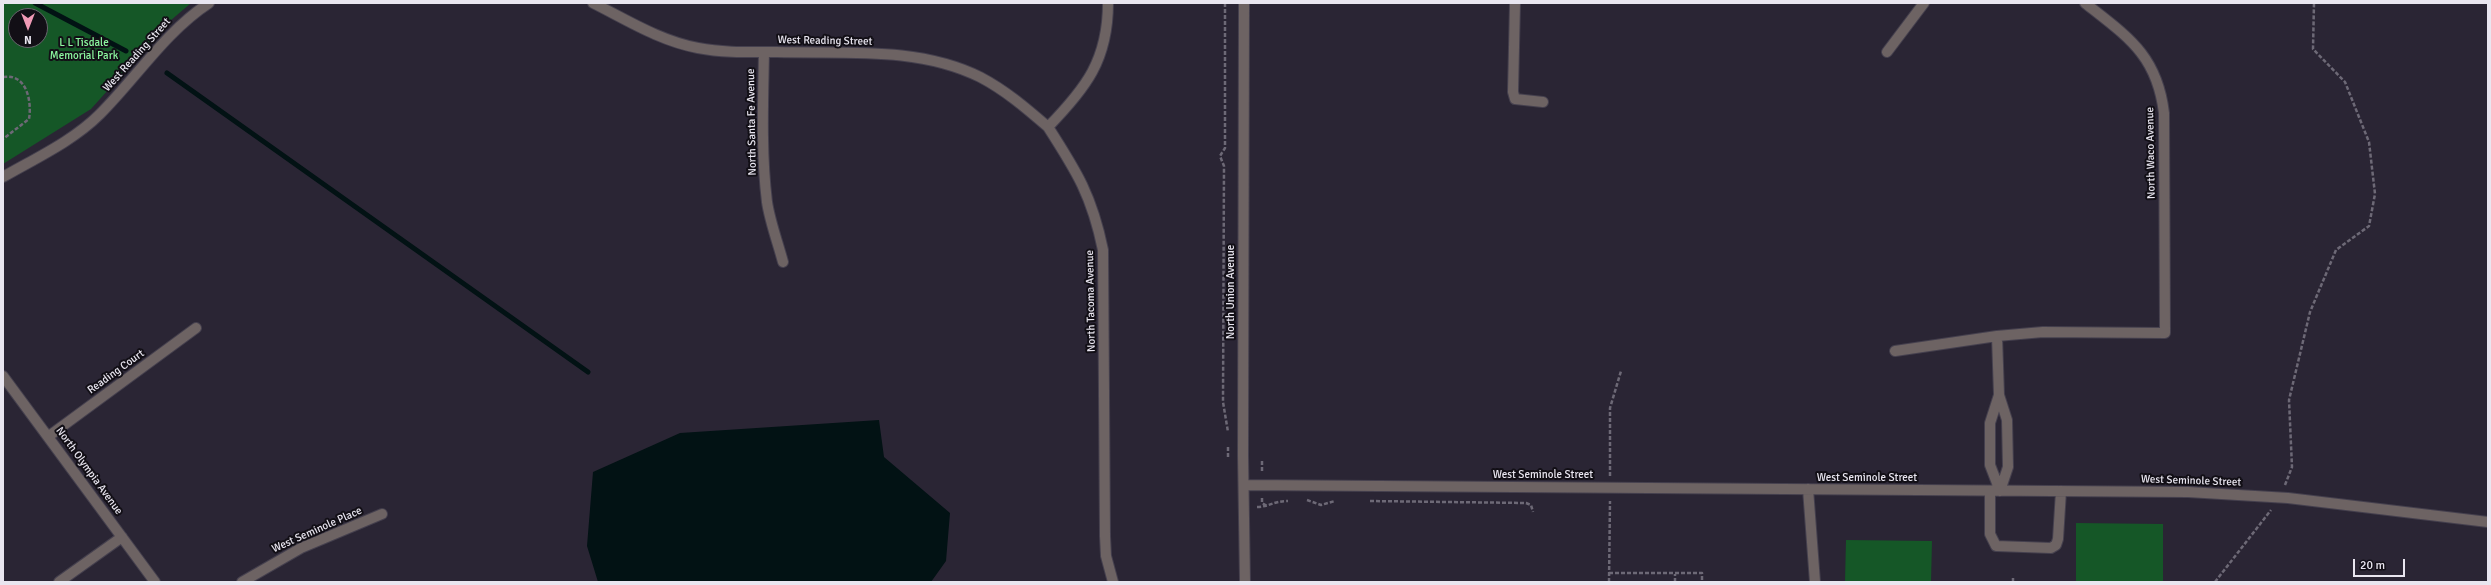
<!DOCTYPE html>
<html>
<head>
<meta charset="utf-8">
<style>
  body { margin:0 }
  #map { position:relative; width:2491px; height:585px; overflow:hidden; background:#2a2534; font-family:Signika,sans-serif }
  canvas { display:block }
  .frame { position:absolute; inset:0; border:4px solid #e9e6f0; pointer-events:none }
  .north { position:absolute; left:8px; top:8px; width:40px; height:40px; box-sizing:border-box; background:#120f16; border:1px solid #68656d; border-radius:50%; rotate:180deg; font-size:11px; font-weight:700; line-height:16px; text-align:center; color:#e9e6f0 }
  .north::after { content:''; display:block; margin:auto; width:14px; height:18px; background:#f09ab6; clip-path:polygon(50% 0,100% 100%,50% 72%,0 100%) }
  .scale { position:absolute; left:2353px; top:559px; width:52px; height:18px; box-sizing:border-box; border:2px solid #e9e6f0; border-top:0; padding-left:5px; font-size:12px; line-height:14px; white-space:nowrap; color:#e9e6f0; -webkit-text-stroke:3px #120f16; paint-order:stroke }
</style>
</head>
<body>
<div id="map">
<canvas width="2491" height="585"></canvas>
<div class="frame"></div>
<div class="north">N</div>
<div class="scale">20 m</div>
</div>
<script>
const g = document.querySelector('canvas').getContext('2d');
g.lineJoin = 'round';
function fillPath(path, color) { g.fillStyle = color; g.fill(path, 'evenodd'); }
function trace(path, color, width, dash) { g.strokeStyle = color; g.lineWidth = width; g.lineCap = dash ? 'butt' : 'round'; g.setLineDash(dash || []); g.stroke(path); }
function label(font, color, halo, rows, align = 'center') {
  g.font = font + ' Signika,sans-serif'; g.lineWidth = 4; g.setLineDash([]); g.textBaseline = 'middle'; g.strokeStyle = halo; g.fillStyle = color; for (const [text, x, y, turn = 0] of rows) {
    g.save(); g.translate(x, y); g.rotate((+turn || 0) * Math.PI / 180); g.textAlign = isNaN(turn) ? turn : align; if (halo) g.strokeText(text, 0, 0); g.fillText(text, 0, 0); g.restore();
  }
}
const green = new Path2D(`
  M3,3H191L170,21L91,109L3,164ZM16,16H40V40H16Z
  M2076,523L2163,524V582H2076Z
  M1846,540L1932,541L1931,582H1845Z`);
const water = new Path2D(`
  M879,420L884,457L950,513L946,561L931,582H598L587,546L593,472L680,433Z`);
const stream = new Path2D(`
  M35,3L126,51
  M167,73L588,372`);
const path = new Path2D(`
  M1225,3V148L1220,156L1224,166L1223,402L1228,432
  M3,77C27,73 32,102 29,119L3,139
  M1228,447V457
  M1262,461V473
  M1610,476V408L1621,371
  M2285,485L2292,467L2289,400L2310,312L2336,250L2369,226L2375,194L2369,142L2345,82L2313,49L2314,3
  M1262,498V503L1267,506
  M1307,500L1321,505L1335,501
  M1370,501L1526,503L1531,505L1533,512
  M1257,507C1268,507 1274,501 1288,501
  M1609,573H1702V582
  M2013,578V582
  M1609,582L1610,501
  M1675,582V574
  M2215,582L2271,510`);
const minor = new Path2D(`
  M593,3C627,20 660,41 698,48C724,53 750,52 777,52C843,54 918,46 980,77C1005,90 1026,108 1048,127
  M1108,3C1108,60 1086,88 1048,127C1077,172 1092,196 1103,250L1105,536L1106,556L1113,582
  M1244,3L1243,455L1245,582
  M1515,3L1513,92L1515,99L1543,102
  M764,52C763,102 761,153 767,202C770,222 778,243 783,262
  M1887,52L1924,3
  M3,177C36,158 73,141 100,114C137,77 165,32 209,3
  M1997,336L1999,395L2007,420L2008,467L2000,491
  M1895,351L1997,336L2043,332L2165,333L2164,113C2157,55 2128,37 2085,3
  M3,376L155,582
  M1999,395L1990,423V465L2000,491
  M49,436L196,328
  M1244,485L2188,492L2288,498L2488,522
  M1808,489L1815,582
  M1990,491V534L1996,546L2051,548L2056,545L2058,539L2061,491
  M59,582L122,537
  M242,582L301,548L382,514`);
const streetNames = [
  ["West Reading Street",825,41,1],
  ["West Reading Street",137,55,-48],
  ["North Santa Fe Avenue",752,122,-91],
  ["North Waco Avenue",2151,153,-91],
  ["North Union Avenue",1231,292,-90],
  ["North Tacoma Avenue",1091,301,-91],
  ["Reading Court",116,372,-36],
  ["North Olympia Avenue",89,471,54],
  ["West Seminole Street",1543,475],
  ["West Seminole Street",1867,478],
  ["West Seminole Street",2191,481,2],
  ["West Seminole Place",317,530,-24]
];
const parkNames = [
  ["L L Tisdale",84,43],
  ["Memorial Park",84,56]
];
fillPath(green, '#155727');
fillPath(water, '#021214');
trace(stream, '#021214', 5);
trace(minor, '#45404e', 12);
trace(path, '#6d6976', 2.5, [4, 2]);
trace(minor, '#6d6363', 10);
label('11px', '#e9e6f0', '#120f16', streetNames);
label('11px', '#8df8a0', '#120f16', parkNames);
</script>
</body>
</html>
